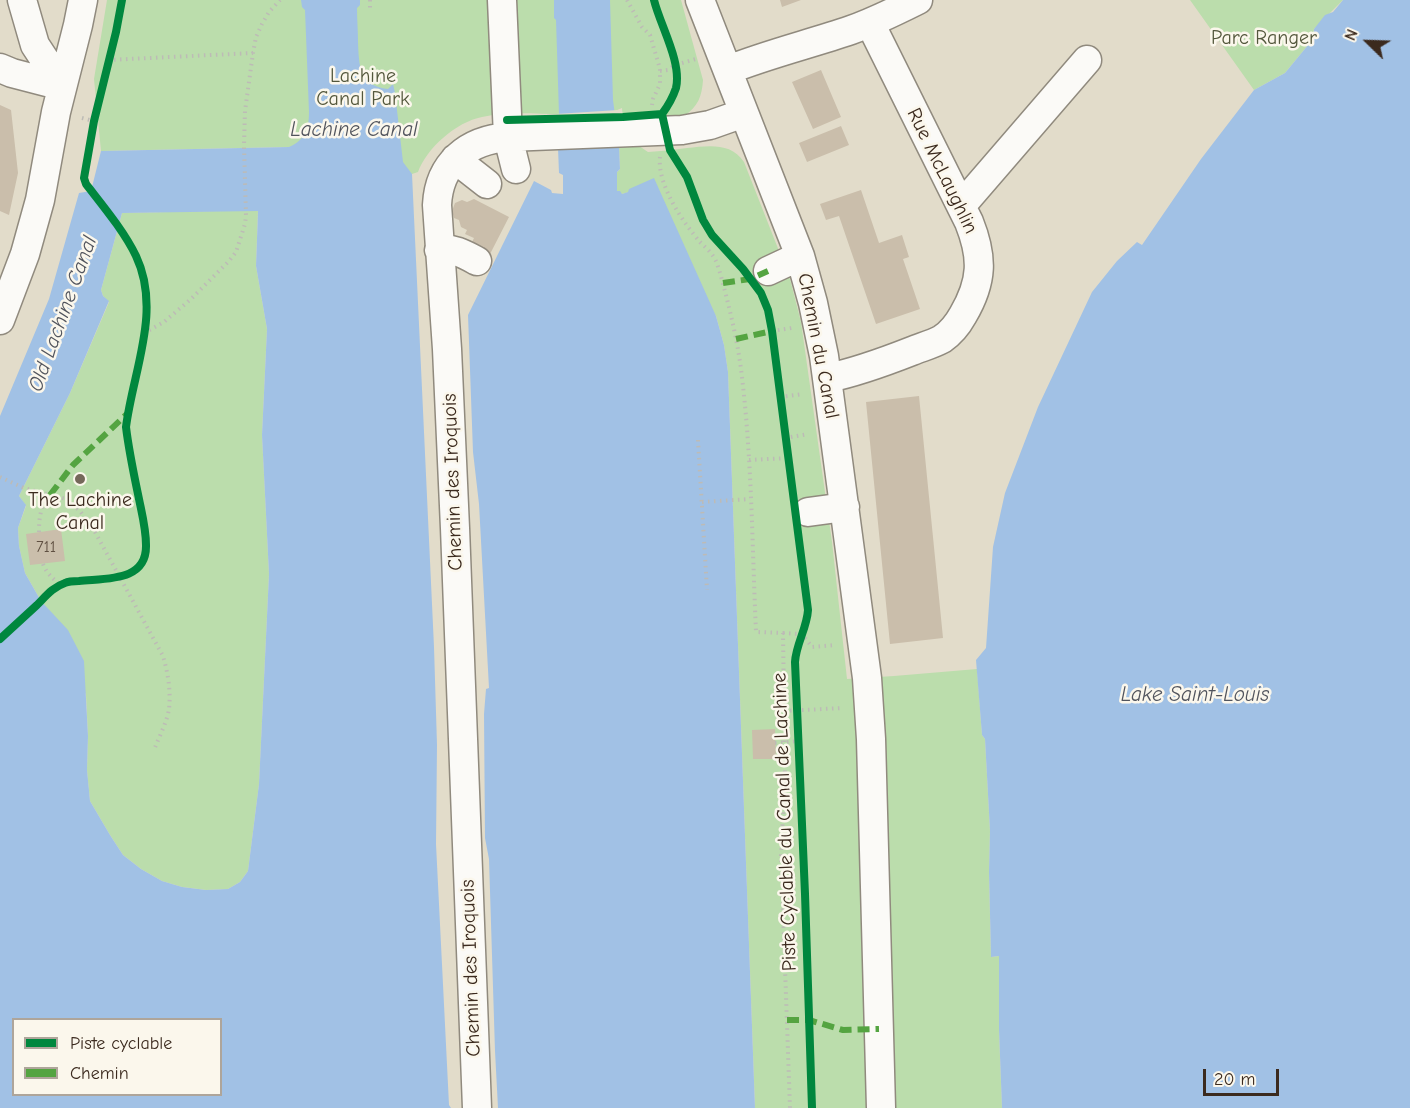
<!DOCTYPE html>
<html>
<head>
<meta charset="utf-8">
<style>
  body { margin:0 }
  #map { position:relative; width:1410px; height:1108px; overflow:hidden; background:#e2dcca; font-family:"Comic Neue",sans-serif }
  canvas { display:block }
  .legend { position:absolute; left:12px; top:1018px; width:210px; height:78px; box-sizing:border-box; background:#fbf7ec; border:2px solid #aea59a; margin:0; padding:8px 10px; list-style:none; font-size:18px; color:#3b2a1e }
  .legend li { display:flex; align-items:center; gap:12px; height:30px }
  .legend b { width:30px; border:2px solid #aea59a }
  .north { position:absolute; left:1338px; top:12px; width:60px; height:60px; -webkit-text-stroke:4px #fbf7ec; paint-order:stroke; rotate:293deg; font-size:16px; font-weight:700; line-height:24px; text-align:center; color:#3b2a1e }
  .north::after { content:''; display:block; margin:auto; width:21px; height:27px; background:#3b2a1e; clip-path:polygon(50% 0,100% 100%,50% 72%,0 100%) }
  .scale { position:absolute; left:1203px; top:1069px; width:76px; height:27px; box-sizing:border-box; border:3px solid #3b2a1e; border-top:0; padding-left:8px; font-size:18px; line-height:21px; white-space:nowrap; color:#3b2a1e; -webkit-text-stroke:4px #fbf7ec; paint-order:stroke }
</style>
</head>
<body>
<div id="map">
<canvas width="1410" height="1108"></canvas>
<ul class="legend">
<li><b style="height:8px;background:#00873e"></b>Piste cyclable</li>
<li><b style="height:8px;background:#54a441"></b>Chemin</li>
</ul>
<div class="north">N</div>
<div class="scale">20 m</div>
</div>
<script>
const g = document.querySelector('canvas').getContext('2d');
g.lineJoin = 'round';
function fillPath(path, color) { g.fillStyle = color; g.fill(path, 'evenodd'); }
function trace(path, color, width, dash) { g.strokeStyle = color; g.lineWidth = width; g.lineCap = dash ? 'butt' : 'round'; g.setLineDash(dash || []); g.stroke(path); }
function label(font, color, halo, rows, align = 'center') {
  g.font = font + ' "Comic Neue",sans-serif'; g.lineWidth = 5; g.setLineDash([]); g.textBaseline = 'middle'; g.strokeStyle = halo; g.fillStyle = color; for (const [text, x, y, turn = 0] of rows) {
    g.save(); g.translate(x, y); g.rotate((+turn || 0) * Math.PI / 180); g.textAlign = isNaN(turn) ? turn : align; if (halo) g.strokeText(text, 0, 0); g.fillText(text, 0, 0); g.restore();
  }
}
const green = new Path2D(`
  M107,0H681L703,80C702,96 698,107 684,116L623,121L622,108L615,111C597,112 578,114 560,114C535,114 507,111 482,117C456,122 427,148 418,172L412,174L289,147L101,151L94,79Z
  M1190,0H1343L1314,29L1313,39L1285,73L1254,90Z
  M619,146H639L648,152C661,151 674,150 687,148C708,146 731,142 744,162L790,279L801,322L832,542L847,679L894,676L977,669L982,735L985,739L990,831L989,873L991,957L999,956V1030L1002,1108H755L728,372L724,345L716,316L629,192L622,194L617,192V172L620,169Z
  M258,210L256,266L267,329L262,435L269,574L259,784L248,871L240,882L228,889L206,890L182,887L162,881L141,869L123,855L110,835L90,801L87,770L88,736L86,695L50,612L41,601L25,573L19,546L18,528L26,506L19,496L70,393L109,302L103,296L101,290L122,213Z`);
const water = new Path2D(`
  M301,0H360V5L357,8C357,19 358,31 358,42C359,66 359,86 388,89L393,84L395,93L403,162L412,174L434,647L437,745L436,844L449,1105L451,1108H0V416L49,299L79,193L91,191L101,151L289,147C305,140 309,129 309,112L305,10L302,7ZM258,211L256,266L267,329L262,435L269,574L259,784L248,871L240,882L228,889L206,890L182,887L162,881L141,869L123,855L110,835L90,801L87,770L88,736L84,661L68,630L41,601L25,573L19,546L18,528L26,505L19,496L70,393L109,301L103,296L101,290L122,213ZM14,1020H220V1094H14Z
  M554,0H610L613,100L619,146L620,169L617,172V191H620L622,194L628,192L629,189L654,178L716,316L724,345L728,372L755,1108H498L495,1051L489,859L485,838L484,714L486,689L489,688L479,504L473,452L468,315L534,181L551,190L552,193L563,194V175L559,173L558,148L559,114L556,20L554,18Z
  M1343,0H1410V1108H1002L999,1030V956L991,957L989,872L990,831L985,739L982,735L976,660L986,648L993,547L1005,493L1038,407L1092,292L1117,261L1137,242L1142,245L1201,159L1254,90L1285,73L1313,39L1314,29L1325,15L1333,12Z`);
const pier = new Path2D(`
  M618,110L622,146L555,148L556,114Z`);
const building = new Path2D(`
  M780,0H801L782,7Z
  M821,70L841,117L813,129L792,82Z
  M0,105L11,110L18,173L9,215L0,211Z
  M841,126L849,145L807,162L799,143Z
  M861,190L879,243L902,235L909,257L903,259L920,309L876,324L839,216L826,220L820,204Z
  M474,199L509,217L489,256L472,242L474,238L465,234L467,230L461,227L459,220L454,218L452,211L455,203L462,200L467,202Z
  M919,396L943,638L890,644L866,402Z
  M61,529L65,561L30,565L26,534Z
  M775,729L776,759H753L752,730Z`);
const path = new Path2D(`
  M370,0V11
  M627,0L642,27L650,35L660,69V84L653,99L652,105
  M108,60L253,53
  M660,71L668,70L675,65L696,59
  M82,118L94,121
  M660,157C657,185 683,222 700,242C705,247 711,252 715,259C718,265 720,273 722,280C730,310 737,339 741,369C752,456 752,545 756,632L783,633L785,774L781,855L790,1108
  M772,331L792,328
  M144,333L164,322L191,299L229,261L236,252L245,224L246,216L244,145L245,111L253,53L256,37L262,24L269,12L280,0
  M780,397L803,394
  M785,438L808,434
  M698,440L707,590
  M749,460L788,458
  M0,477L24,488L66,499L80,511L95,532L163,656C168,673 171,691 169,709C167,722 159,737 154,750
  M702,502L750,499
  M39,532C39,518 40,507 50,495
  M43,564C47,574 53,579 61,585
  M783,633L802,634L812,647L835,645
  M784,711L843,708
  M775,743L799,741`);
const minor = new Path2D(`
  M22,0L35,45L62,86
  M502,0L508,137L516,169
  M700,0L800,256L813,303L824,356L867,678L871,739L881,1108
  M0,68L12,73L62,86
  M728,70C768,54 810,44 851,30C874,22 896,11 918,0
  M455,159L487,184
  M961,206L1087,60
  M439,250C454,248 464,254 477,261
  M768,271L800,256
  M0,320L25,254L40,200L56,112L78,25L83,0
  M828,378C857,372 884,362 912,351C922,347 933,344 942,339C951,333 958,324 963,315C983,281 983,257 969,222L870,23
  M808,512L845,507
  M477,1108L455,528L447,349L437,205C439,163 468,140 508,137L682,130L710,125L744,113`);
const quiet = new Path2D(`
  M723,283L750,279L768,271
  M736,339L772,331
  M50,495L73,465L128,413
  M787,1020H809L843,1030L879,1029`);
const cycleway = new Path2D(`
  M654,0C660,25 682,62 676,88C673,97 668,106 662,114L670,150L687,177L703,220L712,235L743,269L761,293L768,310L772,331L808,610C807,628 796,644 795,662L805,894L812,1108
  M507,120L623,117L662,114
  M0,639C12,628 25,616 37,605C46,596 53,587 65,583C69,581 75,581 79,581C106,578 147,582 146,545C146,529 142,514 139,499C134,475 129,452 126,427C133,371 162,311 136,256C124,231 103,206 86,184L84,178L94,121L116,32L122,0`);
const markers = [
  [80,479,6,"#75685a"]
];
const numberNames = [
  ["711",46,547]
];
const parkNames = [
  ["Parc Ranger",1264,38],
  ["Lachine",363,76],
  ["Canal Park",363,99]
];
const streetNames = [
  ["Rue McLaughlin",942,171,64],
  ["Chemin du Canal",818,346,79],
  ["Chemin des Iroquois",453,482,-92],
  ["Piste Cyclable du Canal de Lachine",785,822,-92],
  ["Chemin des Iroquois",471,968,-92]
];
const poiNames = [
  ["The Lachine",80,500],
  ["Canal",80,523]
];
const waterNames = [
  ["Lachine Canal",354,130],
  ["Old Lachine Canal",63,314,-70],
  ["Lake Saint-Louis",1195,695]
];
fillPath(green, '#bbddac');
fillPath(water, '#a1c1e5');
fillPath(pier, '#e2dcca');
fillPath(building, '#cabeab');
trace(minor, '#908a7e', 31);
trace(path, '#bdbbb6', 4, [1.5, 4.5]);
trace(minor, '#fbfaf7', 28);
trace(quiet, '#54a441', 6, [12, 6]);
trace(cycleway, '#00873e', 8);
for (const [x, y, r, color] of markers) { const dot = new Path2D(); dot.arc(x, y, r, 0, 2 * Math.PI); g.fillStyle = color; g.fill(dot); trace(dot, '#fbf7ec', 2); }
label('16px', '#5f4f41', null, numberNames);
label('20px', '#53573c', '#fbf7ec', parkNames);
label('20px', '#3b2a1e', '#fbf7ec', streetNames);
label('20px', '#3b2a1e', '#fbf7ec', poiNames);
label('italic 21px', '#51545d', '#fbf7ec', waterNames);
</script>
</body>
</html>
